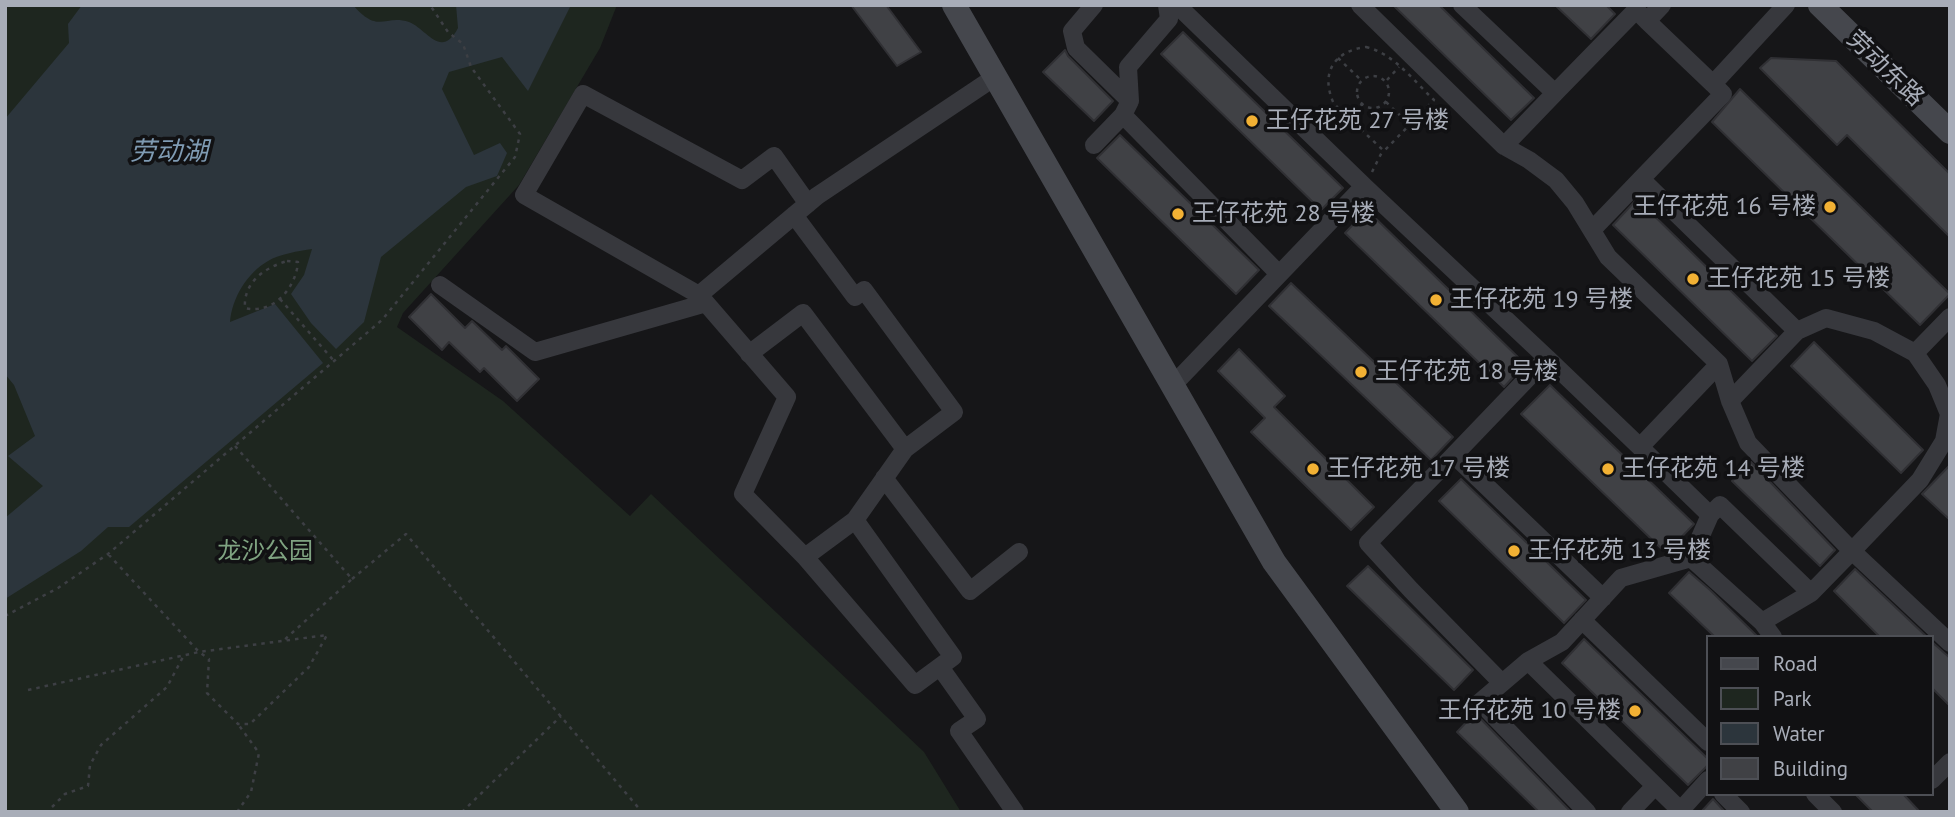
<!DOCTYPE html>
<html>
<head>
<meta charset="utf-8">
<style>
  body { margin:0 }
  #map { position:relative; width:1955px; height:817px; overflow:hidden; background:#161618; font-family:"PT Sans",sans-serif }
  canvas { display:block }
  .frame { position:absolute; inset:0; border:7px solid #a8adb8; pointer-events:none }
  .legend { position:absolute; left:1706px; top:635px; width:228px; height:161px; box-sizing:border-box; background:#111113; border:2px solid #4d4f55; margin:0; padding:9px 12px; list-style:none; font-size:21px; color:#a8adb8 }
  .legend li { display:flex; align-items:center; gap:14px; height:35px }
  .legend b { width:35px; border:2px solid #4d4f55 }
</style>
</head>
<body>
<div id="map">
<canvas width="1955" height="817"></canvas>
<div class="frame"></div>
<ul class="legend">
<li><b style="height:9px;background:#45474d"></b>Road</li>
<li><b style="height:19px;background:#1e261f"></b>Park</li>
<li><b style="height:19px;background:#2c353c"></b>Water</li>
<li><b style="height:19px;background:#404145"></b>Building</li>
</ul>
</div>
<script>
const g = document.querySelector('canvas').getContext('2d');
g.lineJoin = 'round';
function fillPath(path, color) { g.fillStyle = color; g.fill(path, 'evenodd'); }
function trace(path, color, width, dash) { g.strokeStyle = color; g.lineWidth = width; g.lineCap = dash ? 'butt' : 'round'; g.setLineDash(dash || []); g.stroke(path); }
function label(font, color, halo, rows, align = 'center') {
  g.font = font + ' "PT Sans","Noto Sans SC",sans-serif'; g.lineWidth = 7; g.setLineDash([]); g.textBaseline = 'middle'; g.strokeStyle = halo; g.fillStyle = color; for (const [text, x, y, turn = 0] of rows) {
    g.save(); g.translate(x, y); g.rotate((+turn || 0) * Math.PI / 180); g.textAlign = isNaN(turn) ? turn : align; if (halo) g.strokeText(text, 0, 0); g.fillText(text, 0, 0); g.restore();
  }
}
const green = new Path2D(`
  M5,5H617L600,48L519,185L403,313L397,327L503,401L630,516L651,494L924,752L961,812H5Z`);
const water = new Path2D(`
  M82,5H353C379,35 384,14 409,22C427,29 441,60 458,28L456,5H571L528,91L502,57L449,72L442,89L474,155L500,143L507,153L497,176L466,187L381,257L364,322L336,349L311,323L291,294L304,275L312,249C299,251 279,254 268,261C247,273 232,298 230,322L275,304L323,363L129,527H108L81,551L5,599V518L43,486L8,456L35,436L14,385L5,374V119L69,43L68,24Z`);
const building = new Path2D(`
  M851,5H886L921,52L897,66Z
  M1393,5H1439L1534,98L1511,120Z
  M1555,5H1606L1615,14L1591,39Z
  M1183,32L1343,188L1321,210L1161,54Z
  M1065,50L1068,56L1113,101L1094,121L1043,72Z
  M1771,58L1836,61L1950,174V237L1847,135L1837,145L1760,68Z
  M1740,89L1950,294L1920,325L1712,122Z
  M1120,135L1259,270L1236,294L1097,158Z
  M1637,199L1777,336L1752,361L1613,225Z
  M1367,210L1525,364L1504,387L1345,233Z
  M1291,283L1453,437L1431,460L1269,306Z
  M431,294L465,328L472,321L502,350L506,346L539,379L517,401L484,368L480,372L449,342L442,350L409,317Z
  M1814,342L1923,450L1901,473L1791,366Z
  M1239,349L1285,396L1274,407L1374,507L1351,530L1251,432L1265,418L1218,371Z
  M1550,385L1694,524L1666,553L1521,414Z
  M1751,462L1835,550L1820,566L1732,481Z
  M1950,465V520L1922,494Z
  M1461,479L1586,600L1564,623L1439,501Z
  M1368,566L1473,670L1454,690L1347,586Z
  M1855,569L1927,637H1880L1834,591Z
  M1689,572L1710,590L1758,637H1715L1669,593Z
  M1584,639L1708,759V765L1688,785L1562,663Z
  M1932,642L1950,658V706L1932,688Z
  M1475,713L1571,812H1539L1457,732Z
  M1855,794H1903L1920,812H1873Z
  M1713,799L1725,812H1701Z`);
const path = new Path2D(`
  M1366,47C1393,53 1414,81 1434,100L1384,151L1334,104C1320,74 1333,51 1366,47Z
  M1338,58L1361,80
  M1357 92a16 16 0 1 1 32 0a16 16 0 1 1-32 0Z
  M1387,80L1399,67
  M1386,102L1409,124
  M1349,118L1362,104
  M1372,172L1383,150
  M287,261L298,262C296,288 273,315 245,308C243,283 264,268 287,261Z
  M280,299L334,361
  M235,446L352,579L283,641
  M352,579L406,534L642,812
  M5,616L58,588L108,554L382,320L515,157L520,134L471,67L463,44L448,32L430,5
  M28,690L199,652L327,635L309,667L250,724H238L207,693L209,659L199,652L108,554
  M52,807L65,794L88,786L90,765L101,745L167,687L184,655
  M237,812L251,792L259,753L238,724
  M462,812L561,716`);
const street = new Path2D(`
  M1094,5L1072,31L1076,48L1130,101
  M1360,5L1504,146
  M1462,5L1555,93L1504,146L1529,160L1556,180L1575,203L1608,257L1719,364L1730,401L1748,443L1852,551L1920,480L1944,441L1949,414L1937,385L1915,353L1874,331L1826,318L1797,331L1730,401
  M1647,21L1713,84
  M1555,93L1636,10L1647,21L1662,5
  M1123,115L1279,274
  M1094,145L1123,115L1130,101L1128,67L1169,19L1167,5
  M1641,179L1723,94L1713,84L1786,5
  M1364,186L1547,358
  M794,215L855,297L864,290L954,412L905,449
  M1592,230L1641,179L1797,331
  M440,285L535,352L706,303
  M699,295L524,195L583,94L742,180L774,156L808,204
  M1915,353L1950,317
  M749,354L803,313L905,449L855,520L805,557L915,685L953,657L855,520
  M1719,364L1640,447L1710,515L1720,505L1811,593
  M1173,385L1364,186L1177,5
  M1454,455L1547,358L1640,447
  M884,478L970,591L1019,552
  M1710,515L1691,558L1762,622
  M805,557L743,494L787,397L699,295L817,196L995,77
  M1582,620L1708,742
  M1773,637L1762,622L1811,593L1852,551L1950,643
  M1528,661L1680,810
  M940,667L977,719L959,731L1015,812
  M1502,683L1411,590L1368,543L1454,455L1603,598
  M1932,780L1950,762
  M1723,794L1741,812
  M1815,794L1833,812
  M1587,812L1480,702L1528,661L1562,642L1621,578L1691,558
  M1630,812L1655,786
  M1679,812L1708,780`);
const secondary = new Path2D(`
  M954,5L1274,562L1457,812
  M1820,5L1950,132`);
const markers = [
  [1252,121,7,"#f2b134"],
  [1830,207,7,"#f2b134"],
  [1178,214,7,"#f2b134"],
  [1693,279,7,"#f2b134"],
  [1436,300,7,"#f2b134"],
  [1361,372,7,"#f2b134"],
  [1313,469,7,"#f2b134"],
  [1608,469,7,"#f2b134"],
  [1514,551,7,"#f2b134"],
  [1635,711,7,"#f2b134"]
];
const streetNames = [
  ["劳动东路",1885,69,44]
];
const poiNames = [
  ["王仔花苑 27 号楼",1266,121],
  ["王仔花苑 16 号楼",1816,207,"right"],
  ["王仔花苑 28 号楼",1192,214],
  ["王仔花苑 15 号楼",1707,279],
  ["王仔花苑 19 号楼",1450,300],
  ["王仔花苑 18 号楼",1375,372],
  ["王仔花苑 17 号楼",1327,469],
  ["王仔花苑 14 号楼",1622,469],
  ["王仔花苑 13 号楼",1528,551],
  ["王仔花苑 10 号楼",1621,711,"right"]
];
const parkNames = [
  ["龙沙公园",265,552]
];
const waterNames = [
  ["劳动湖",169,153]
];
fillPath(green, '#1e261f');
fillPath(water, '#2c353c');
fillPath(building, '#404145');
trace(building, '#303034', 2);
trace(path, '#3d3f44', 2.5, [3.5, 5]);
trace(street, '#37383d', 18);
trace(secondary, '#45474d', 24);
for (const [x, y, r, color] of markers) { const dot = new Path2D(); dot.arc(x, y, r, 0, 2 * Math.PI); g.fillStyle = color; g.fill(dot); trace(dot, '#111113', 2.5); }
label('24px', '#a8adb8', '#111113', streetNames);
label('24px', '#a8adb8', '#111113', poiNames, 'left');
label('24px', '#7fa381', '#111113', parkNames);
label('italic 26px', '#7f9bb3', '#111113', waterNames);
</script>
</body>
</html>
